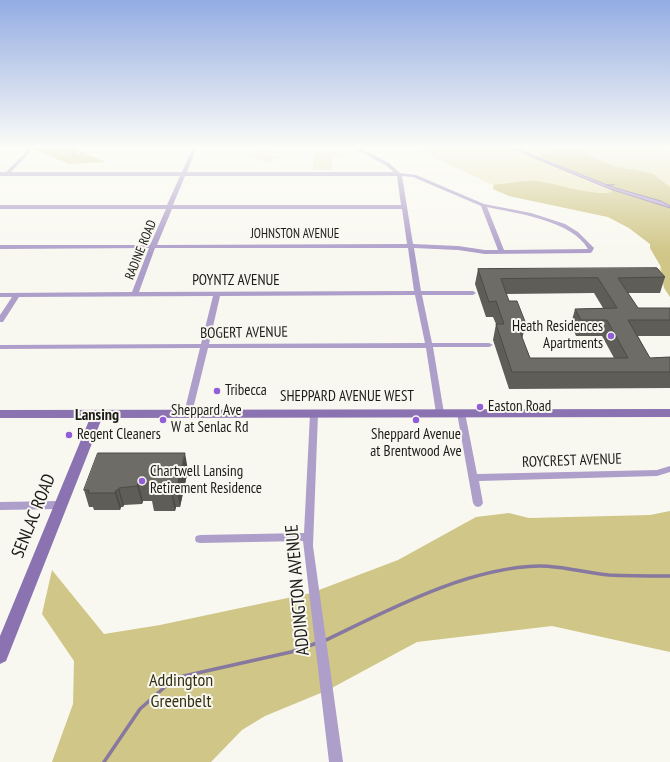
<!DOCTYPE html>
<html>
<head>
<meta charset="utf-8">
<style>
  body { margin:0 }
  canvas { display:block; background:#f9f8f0 }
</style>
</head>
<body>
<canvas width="670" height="762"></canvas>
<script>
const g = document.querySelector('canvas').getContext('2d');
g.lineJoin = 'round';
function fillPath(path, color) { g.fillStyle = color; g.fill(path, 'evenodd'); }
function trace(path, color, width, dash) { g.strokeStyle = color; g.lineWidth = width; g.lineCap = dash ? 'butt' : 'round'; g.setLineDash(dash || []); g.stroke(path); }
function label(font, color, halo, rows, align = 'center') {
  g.font = font + ' "PT Sans Narrow",sans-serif'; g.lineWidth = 4; g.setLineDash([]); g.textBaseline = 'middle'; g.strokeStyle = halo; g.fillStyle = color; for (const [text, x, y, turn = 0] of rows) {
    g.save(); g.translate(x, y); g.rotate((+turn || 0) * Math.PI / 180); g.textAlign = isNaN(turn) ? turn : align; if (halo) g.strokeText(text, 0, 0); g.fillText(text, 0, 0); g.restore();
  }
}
const green = new Path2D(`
  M412,147H670V297L657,274L661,266L650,248V244L629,228L608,217L509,196L493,189V185Z
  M261,150H268L266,155L279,156L272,159L274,161L270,162L272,163L270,164L241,153L258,154Z
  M314,151H343V158H313Z
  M313,158H332V170H313Z`);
const forest = new Path2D(`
  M29,147H71L106,162L69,164Z
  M550,147H575L596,159L616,167L642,171L653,174L670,187V297L664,288L661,267L650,248V244L629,228L608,217L509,196L493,189L494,185L498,184C511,184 523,180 536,181C555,183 595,197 612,192L611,187L542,157L539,153L551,154L554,151Z
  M670,511V652L552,626L417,642L328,690L265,716L242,730L211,762H52L73,704L74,661L42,614L52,570L104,634L160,625L311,593L398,560L476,517L509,513L529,518L650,515Z`);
const water = new Path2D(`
  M512,147H517L530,154L612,187L661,201L670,206V208L610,189L530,156Z`);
const streamFar1 = new Path2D(`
  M62,147L71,148L75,157
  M607,185H614`);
const stream = new Path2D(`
  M324,641C388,610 468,567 540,566C563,566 586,573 609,575C629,576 650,576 670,576
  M104,762L140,709L175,678L291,652L317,643`);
const street = new Path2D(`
  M25,147H30L31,149L30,152L11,172H182L193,147H197L187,172H394L385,165L352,147H358L389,163L400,173L416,175L484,204L531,213L565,224L578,232L594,248L592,252L590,253L485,254L458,250L414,248L421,291H473L476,293L473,295H422L432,343H489L493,345L489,347H433L444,413L443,415H437L436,413L426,348H208L192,413L188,416L184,413L200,348L0,349V345L201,344L213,296L19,297L3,322H0V315L12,297H0V293L132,292L149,248L0,249V245H150L166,209H0V205H167L180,176H0V172H6L26,152L27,149ZM185,176H397L401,205H173ZM402,176L413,177L481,206L498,250H485L458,246L413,244ZM487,207C516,213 573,221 588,249L504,250ZM172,209H402L407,244L157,245ZM155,248H408L414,291L139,292ZM415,295L425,343L209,344L220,296Z
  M461,410L465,413L477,474L657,470L670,466V472L657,476L479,481L483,503L481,506L478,507L475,506L473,503L457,413Z
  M314,411L318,414L313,546L343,762H329L303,541L200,543L196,542L195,539L196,536L200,535L304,533L310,414Z
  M59,501L62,502L64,505L62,508L59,509L0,510V502Z`);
const secondary = new Path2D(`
  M670,409V417L102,418L8,656L6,661L0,664V636L90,418H0V410Z`);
const wall = new Path2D(`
  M478,269L665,277L660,293H628L638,308H670V336H638L650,358L670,357V388L509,389L493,340L496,324L493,317H486L475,284ZM594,293L603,308L575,309L571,324L576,336H602L614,358H530L522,339L526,324L509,301L506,294Z
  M188,470L180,507H176L175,511H154L152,501H143L142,504L124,505L123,507H121L120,510H94L93,507H89L84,490Z`);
const shadedWall = new Path2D(`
  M185,453L188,470L180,507L176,490Z
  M138,483L143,501L142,504L137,486Z
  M119,488L124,505L123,507L118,490Z
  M116,490L121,507L120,510L115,493Z
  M172,490L176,507L175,511L171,493Z`);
const building = new Path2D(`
  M657,268L665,277L618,278L638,308H670V320H628L650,358L670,357V372H512L496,324H504L496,301L489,302L478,269ZM598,278L617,308L575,309L581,320H607L628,358H530L517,324H526L517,301H509L501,279Z
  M98,453H185L176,490H172L171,493H150L153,483H138L137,486L119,488L118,490H116L115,493H88L89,490H84Z`);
const markers = [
  [611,336,4,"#925ed7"],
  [217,391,4,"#925ed7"],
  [480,407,4,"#925ed7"],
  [163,420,4,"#925ed7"],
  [416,420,4,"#925ed7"],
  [69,435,4,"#925ed7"],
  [142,481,4,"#925ed7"]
];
const farStreetnames = [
  ["JOHNSTON AVENUE",295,234],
  ["RADINE ROAD",141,250,-68]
];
const streetNames = [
  ["POYNTZ AVENUE",236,281],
  ["BOGERT AVENUE",244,333,-1],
  ["SHEPPARD AVENUE WEST",347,397],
  ["ROYCREST AVENUE",572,461,-2]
];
const poiNames = [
  ["Heath Residences",603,327,"right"],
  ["Apartments",603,344,"right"],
  ["Tribecca",225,391],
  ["Easton Road",488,407],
  ["Sheppard Ave",171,411],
  ["W at Senlac Rd",171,428],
  ["Regent Cleaners",77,435],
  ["Sheppard Avenue",416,435,"center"],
  ["at Brentwood Ave",416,452,"center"],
  ["Chartwell Lansing",150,472],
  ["Retirement Residence",150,489]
];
const neighbourhoodNames = [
  ["Lansing",97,415]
];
const nearStreetnames = [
  ["SENLAC ROAD",34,516,-68],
  ["ADDINGTON AVENUE",298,590,-95]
];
const nearParknames = [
  ["Addington",181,681],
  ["Greenbelt",181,702]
];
fillPath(green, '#eae4bb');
fillPath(forest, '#d0c687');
fillPath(water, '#b3a0d8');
trace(water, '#86789f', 1);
trace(streamFar1, '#86789f', 1.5);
trace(stream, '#86789f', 3.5);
fillPath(street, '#ae9fca');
fillPath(secondary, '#8b73b2');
fillPath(wall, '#5e5d58');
fillPath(shadedWall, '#4c4c47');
fillPath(building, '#6d6c66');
trace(building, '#4c4c47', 1);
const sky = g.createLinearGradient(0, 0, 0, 254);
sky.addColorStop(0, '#93ace2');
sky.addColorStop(0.58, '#fcfcf8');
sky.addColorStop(1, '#fcfcf800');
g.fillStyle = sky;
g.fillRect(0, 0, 670, 254);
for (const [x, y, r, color] of markers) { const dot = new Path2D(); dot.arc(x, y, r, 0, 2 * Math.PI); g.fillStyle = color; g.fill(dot); trace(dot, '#f9f8f0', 1.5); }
label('13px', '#1c1b19', '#f9f8f0', farStreetnames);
label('15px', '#1c1b19', '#f9f8f0', streetNames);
label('15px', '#1c1b19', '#f9f8f0', poiNames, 'left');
label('bold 16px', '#1c1b19', '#f9f8f0', neighbourhoodNames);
label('18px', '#1c1b19', '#f9f8f0', nearStreetnames);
label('18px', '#332f12', '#f9f8f0', nearParknames);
</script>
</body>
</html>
